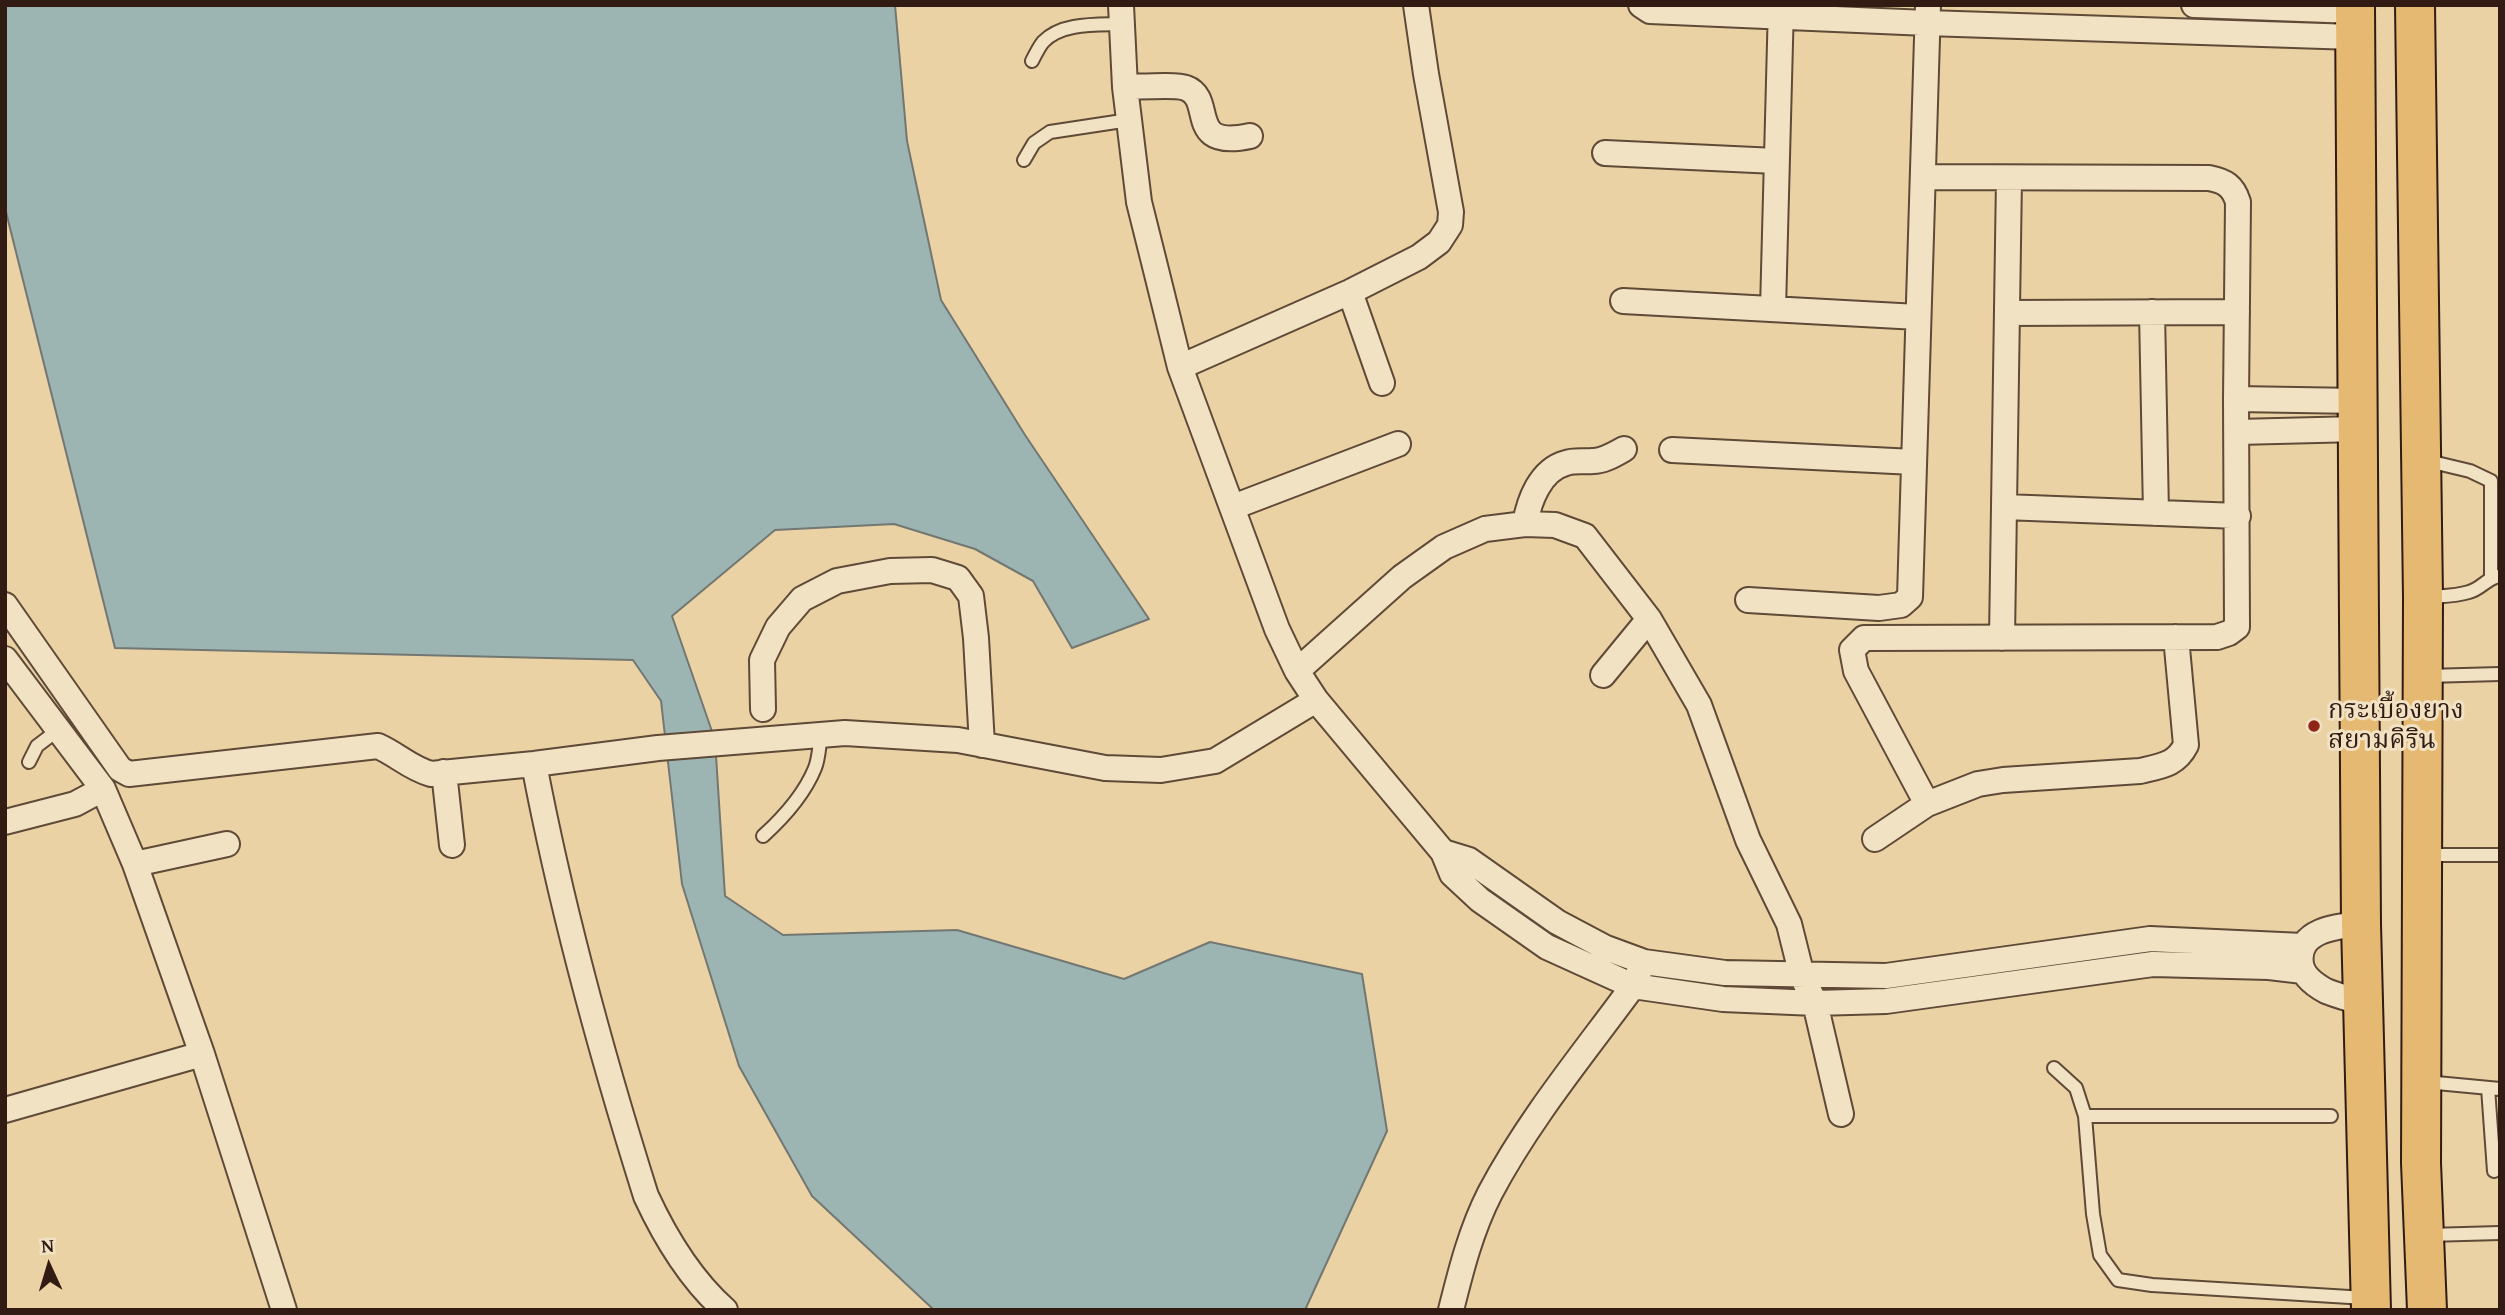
<!DOCTYPE html>
<html>
<head>
<meta charset="utf-8">
<style>
  body { margin:0 }
  #map { position:relative; width:2505px; height:1315px; overflow:hidden; background:#ead2a5; font-family:"Gentium Book Plus",serif }
  canvas { display:block }
  .frame { position:absolute; inset:0; border:7px solid #311b12; pointer-events:none }
  .north { position:absolute; left:14px; top:1231px; width:70px; height:70px; -webkit-text-stroke:5px #f1e2c4; paint-order:stroke; rotate:356deg; font-size:19px; font-weight:700; line-height:28px; text-align:center; color:#311b12 }
  .north::after { content:''; display:block; margin:auto; width:24px; height:32px; background:#311b12; clip-path:polygon(50% 0,100% 100%,50% 72%,0 100%) }
</style>
</head>
<body>
<div id="map">
<canvas width="2505" height="1315"></canvas>
<div class="frame"></div>
<div class="north">N</div>
</div>
<script>
const g = document.querySelector('canvas').getContext('2d');
g.lineJoin = 'round';
function fillPath(path, color) { g.fillStyle = color; g.fill(path, 'evenodd'); }
function trace(path, color, width, dash) { g.strokeStyle = color; g.lineWidth = width; g.lineCap = dash ? 'butt' : 'round'; g.setLineDash(dash || []); g.stroke(path); }
function label(font, color, halo, rows, align = 'center') {
  g.font = font + ' "Gentium Book Plus","Noto Serif Thai",serif'; g.lineWidth = 6; g.setLineDash([]); g.textBaseline = 'middle'; g.strokeStyle = halo; g.fillStyle = color; for (const [text, x, y, turn = 0] of rows) {
    g.save(); g.translate(x, y); g.rotate((+turn || 0) * Math.PI / 180); g.textAlign = isNaN(turn) ? turn : align; if (halo) g.strokeText(text, 0, 0); g.fillText(text, 0, 0); g.restore();
  }
}
const water = new Path2D(`
  M5,5H895L907,141L941,300L1025,435L1149,619L1072,648L1033,581L975,549L894,524L775,530L672,616L715,740L725,896L783,935L957,930L1124,979L1210,942L1362,974L1387,1131L1305,1310H934L812,1196L739,1066L682,884L661,701L633,660L115,648L5,208Z`);
const service = new Path2D(`
  M1032,61C1035,55 1039,47 1043,42C1062,22 1097,25 1123,24
  M1024,160L1034,143L1050,132L1129,120
  M2424,460L2470,471L2491,481V577
  M2429,597C2442,596 2457,596 2469,592C2481,589 2487,578 2499,576
  M2427,676L2500,674
  M29,762L37,746L58,730
  M763,836C784,817 804,795 815,768C819,758 819,746 821,735
  M2427,855H2500
  M2054,1068L2076,1088L2085,1116L2093,1214L2100,1255L2118,1280L2152,1285L2366,1298
  M2426,1082L2500,1089
  M2488,1088L2494,1171
  M2085,1116H2331
  M2428,1235L2500,1233`);
const minor = new Path2D(`
  M1121,5L1125,87L1139,202L1156,270L1180,367L1277,629L1297,671L1316,700L1443,852L1452,874L1480,900L1547,947L1633,986L1723,999L1815,1003L1886,1001L2153,964L2269,967L2303,971
  M1641,5L1650,11L1927,23L2354,37
  M2194,5L2355,11
  M1125,87C1138,87 1176,84 1186,88C1216,99 1184,150 1250,136
  M1605,153L1776,161
  M1923,177L2209,178C2225,181 2233,186 2238,202L2236,399L2237,627L2229,633L2217,637L1864,638L1852,650L1856,671L1927,804
  M1350,292L1382,383
  M1623,301L1918,317
  M1773,309L1781,5
  M2152,312L2156,513
  M2007,313L2237,312
  M1180,367L1350,292L1419,257L1439,242L1450,225L1451,212L1426,74L1416,5
  M2236,399L2358,401
  M2237,432L2358,429
  M1672,450L1914,462
  M1233,507L1398,444
  M2004,507L2238,516
  M1525,524C1529,501 1540,470 1566,463C1574,460 1585,462 1593,461C1604,461 1615,454 1624,449
  M1748,600L1879,608L1901,605L1910,597L1928,5
  M5,605L120,769L129,774L378,746C398,755 410,768 431,774L534,764L658,748L845,733L958,740L1105,768L1161,770L1215,761L1316,700
  M2002,638L2009,178
  M5,659L103,789L135,864L202,1054L284,1310
  M1297,671L1402,577L1444,547L1485,529L1525,524L1555,525L1585,536L1649,619L1699,705L1748,840L1789,924L1802,976L1815,1003L1841,1114
  M1603,675L1649,619
  M763,709L762,660L778,627L802,599L837,581L890,571L932,570L958,578L971,596L976,638L982,745
  M534,764C562,911 601,1053 646,1196C665,1237 690,1279 725,1310
  M444,772L452,845
  M5,822L75,804L103,789
  M1875,839L1927,804L1978,784L2003,780L2140,771C2161,766 2176,765 2186,745L2176,637
  M1443,852L1469,860L1557,922L1606,948L1644,962L1725,973L1886,976L2150,939L2303,946
  M135,864L227,844
  M2361,924C2337,926 2296,930 2301,964C2303,976 2315,985 2326,991C2338,996 2351,999 2363,1003
  M5,1110L202,1054
  M1451,1310C1461,1270 1471,1230 1490,1193C1529,1119 1584,1053 1633,986L1639,972`);
const primary = new Path2D(`
  M2355,5L2361,924L2371,1310
  M2415,5L2423,598L2421,1163L2427,1310`);
const markers = [
  [2314,726,7,"#8f2418"]
];
const poiNames = [
  ["กระเบื้องยาง",2328,711],
  ["สยามคิริน",2328,741]
];
fillPath(water, '#9db5b2');
trace(water, '#727772', 2);
trace(service, '#5f4937', 16);
trace(minor, '#5f4937', 28);
trace(primary, '#311b12', 42);
trace(service, '#f1e2c4', 12);
trace(minor, '#f1e2c4', 24);
trace(primary, '#e5b972', 38);
for (const [x, y, r, color] of markers) { const dot = new Path2D(); dot.arc(x, y, r, 0, 2 * Math.PI); g.fillStyle = color; g.fill(dot); trace(dot, '#f1e2c4', 2.5); }
label('26px', '#311b12', '#f1e2c4', poiNames, 'left');
</script>
</body>
</html>
